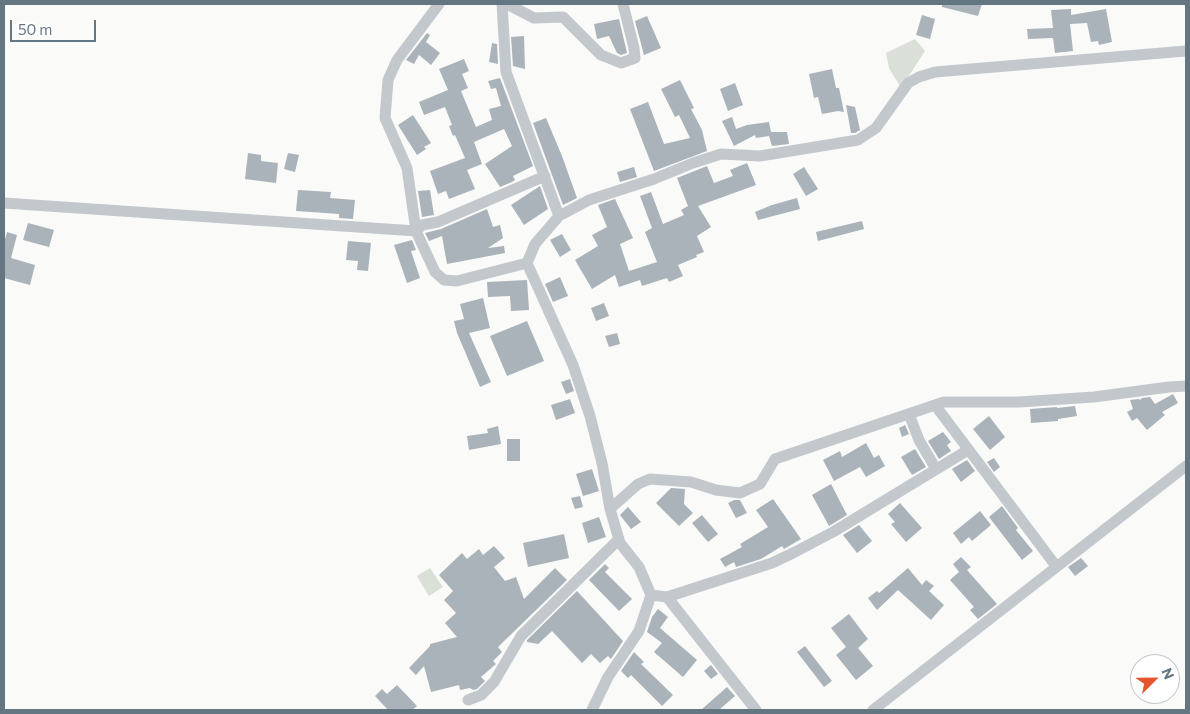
<!DOCTYPE html>
<html>
<head>
<meta charset="utf-8">
<style>
  body { margin:0 }
  #map { position:relative; width:1190px; height:714px; overflow:hidden; background:#fafaf8; font-family:Commissioner,sans-serif }
  canvas { display:block }
  .frame { position:absolute; inset:0; border:5px solid #657683; pointer-events:none }
  .north { position:absolute; left:1130px; top:654px; width:50px; height:50px; box-sizing:border-box; background:#fff; border:1px solid #c1c8cd; border-radius:50%; rotate:67deg; font-size:14px; font-weight:700; line-height:20px; text-align:center; color:#657683 }
  .north::after { content:''; display:block; margin:auto; width:18px; height:22px; background:#e4572e; clip-path:polygon(50% 0,100% 100%,50% 72%,0 100%) }
  .scale { position:absolute; left:10px; top:20px; width:86px; height:22px; box-sizing:border-box; border:2px solid #657683; border-top:0; padding-left:6px; font-size:15px; line-height:18px; white-space:nowrap; color:#657683; -webkit-text-stroke:4px #fff; paint-order:stroke }
</style>
</head>
<body>
<div id="map">
<canvas width="1190" height="714"></canvas>
<div class="frame"></div>
<div class="north">N</div>
<div class="scale">50 m</div>
</div>
<script>
const g = document.querySelector('canvas').getContext('2d');
g.lineJoin = 'round';
function fillPath(path, color) { g.fillStyle = color; g.fill(path, 'evenodd'); }
function trace(path, color, width, dash) { g.strokeStyle = color; g.lineWidth = width; g.lineCap = dash ? 'butt' : 'round'; g.setLineDash(dash || []); g.stroke(path); }
const green = new Path2D(`
  M915,39L925,51L901,88L889,68L886,53Z
  M430,568L443,587L429,596L417,576Z`);
const building = new Path2D(`
  M942,4H982L978,16L942,7Z
  M1071,9V15L1106,9L1112,42L1099,45L1098,41L1091,42L1087,23L1070,24L1073,51L1055,53L1053,38L1028,39L1027,29L1053,28L1051,10Z
  M922,15L935,19L930,39L916,35Z
  M647,16L661,48L644,55L635,21Z
  M619,19L627,53L621,55L617,53L609,36L597,39L594,24Z
  M427,33L430,35L426,42L440,53L431,65L419,55L414,64L406,60Z
  M524,36L525,69L513,66L511,37Z
  M492,43L497,44L498,64L489,62Z
  M464,59L469,71L462,74L468,88L461,91L476,127L492,120L489,109L501,106L496,88L491,89L488,81L500,78L533,166L513,176L515,180L512,182L500,187L485,164L512,146L504,129L474,142L482,164L467,170L475,189L449,199L446,191L438,194L430,171L465,158L455,135L453,136L449,126L452,125L445,107L424,115L419,102L448,90L439,69Z
  M832,69L836,88H839L844,112L838,111L822,114L818,97L814,98L809,74Z
  M680,80L694,108L691,109L702,130L707,151L654,171L630,109L648,102L664,144L690,138L679,115L675,117L661,89Z
  M735,83L743,105L728,111L720,89Z
  M846,105L855,107L860,130L855,133H851Z
  M413,115L431,143L424,147L426,149L417,155L398,125Z
  M732,117L736,129L747,125L769,122L771,132H787L789,144L772,146L769,136L756,138L755,135L734,146L722,121Z
  M546,118L562,156L577,198L563,205L533,123Z
  M248,153L261,155V161L278,163L276,183L245,179Z
  M288,153L299,155L295,172L284,169Z
  M747,163L756,185L698,206L711,227L697,236L704,252L696,255L697,257L678,265L683,276L669,282L667,278L642,286L640,280L619,287L615,275L592,289L575,260L598,246L592,235L607,227L598,205L615,199L633,238L620,244L629,271L657,262L645,232L652,228L640,196L651,192L663,224L684,215L681,210L688,206L677,178L707,166L714,183L733,176L730,170Z
  M634,167L637,177L620,182L617,172Z
  M804,167L818,189L806,196L793,174Z
  M540,186L548,209L524,225L511,205Z
  M298,190L331,192L330,198L355,200L353,219L339,218V214L296,211Z
  M430,190L434,215L422,217L418,191Z
  M797,198L800,209L758,220L755,212L772,205Z
  M487,209L493,227L500,225L503,238L488,248L504,246L505,253L447,264L442,236L429,241L425,233L441,229Z
  M862,221L864,229L818,241L816,232Z
  M28,223L54,230L49,247L23,240Z
  M7,232L17,235L11,258L35,265L30,285L4,278V243Z
  M562,234L571,250L560,257L550,240Z
  M412,240L416,250L411,251L420,278L407,283L394,245Z
  M348,241L371,243L368,271L357,270L358,261L346,260Z
  M560,277L568,296L553,302L545,284Z
  M527,280L529,310L511,311L510,296L488,297L487,282Z
  M483,298L490,328L469,333L491,382L480,387L457,333L454,321L464,319L460,304Z
  M604,303L609,316L596,321L591,308Z
  M527,321L544,361L507,376L490,336Z
  M617,333L620,344L609,347L605,336Z
  M570,379L574,391L566,394L561,382Z
  M1173,394L1178,403L1162,412L1165,415L1147,430L1137,418L1132,421L1127,412L1133,409L1130,400L1139,399L1140,400L1142,398L1150,397L1155,404Z
  M570,399L575,413L556,420L551,405Z
  M1075,406L1077,416L1058,419V421L1031,423L1030,409L1057,407V408Z
  M989,416L1005,437L990,450L973,429Z
  M905,425L909,434L902,437L899,428Z
  M498,426L501,444L469,450L467,436L488,433L487,429Z
  M943,432L951,442L947,445L951,451L939,459L928,441Z
  M507,439H520V461H507Z
  M866,443L874,458L879,455L885,466L866,477L860,467L834,481L823,460L840,451L842,457Z
  M915,449L926,467L912,475L901,457Z
  M994,458L1000,467L994,472L987,462Z
  M967,460L975,471L961,482L952,469Z
  M592,469L599,491L583,496L576,474Z
  M831,484L847,515L829,526L812,495Z
  M671,488L685,489L684,504L693,513L679,526L656,503Z
  M580,496L583,507L575,509L571,498Z
  M773,499L801,539L784,549L782,546L761,559L736,567L734,562L725,567L720,559L742,547L740,544L768,527L756,510Z
  M734,500H740L747,513L736,518L728,503Z
  M900,503L922,528L906,542L891,524L895,522L888,514Z
  M1002,506L1018,528L1016,530L1033,551L1022,560L989,517Z
  M628,507L641,522L631,529L620,515Z
  M980,511L991,525L972,541L969,537L961,544L953,533Z
  M702,515L718,534L708,542L692,523Z
  M599,517L606,537L588,543L582,523Z
  M859,525L872,541L857,553L843,535Z
  M564,534L569,558L528,567L523,543Z
  M494,546L505,558L494,567L505,581L516,577L524,599L555,568L567,580L498,647L502,652L493,661L496,664L481,677L485,681L477,689L473,690L470,688L460,690L459,685L431,692L424,666L416,675L409,668L430,646V644L457,637L445,623L456,613L444,600L453,591L439,575L462,553L467,559L479,549L483,555Z
  M961,557L971,567L967,570L997,604L978,619L970,610L974,607L950,580L959,572L953,564Z
  M1081,558L1088,566L1075,576L1068,567Z
  M605,564L609,568L605,572L632,599L619,611L589,580Z
  M908,568L922,585L926,580L934,586L929,591L944,605L931,620L898,590L877,610L868,598L877,591L879,593Z
  M577,591L623,641L611,659L608,656L600,663L591,654L582,663L552,631L538,644L527,642V640Z
  M658,609L668,617L660,628L697,660L683,677L654,652L662,643L647,632L652,617Z
  M849,614L868,639L858,648L873,666L856,680L836,655L846,647L831,628Z
  M805,646L832,681L824,687L797,652Z
  M634,652L644,662L641,664L673,695L662,706L631,675L628,678L621,671Z
  M711,665L718,674L711,679L704,671Z
  M397,685L417,706L412,710H388L375,696L382,689L387,694Z
  M727,687L735,696L719,710H701Z`);
const street = new Path2D(`
  M439,4L397,60L388,80L385,118L407,168L416,231L435,272L444,280L457,281L527,263
  M502,4L506,72L559,216
  M507,4L534,18L563,17L601,55L621,63L635,58L634,48L623,4
  M4,203L416,231L422,225L438,222L545,176
  M935,405L1056,566
  M909,414L919,440L936,469
  M610,509L638,484L650,479L691,482L716,490L740,493L760,484L775,459L944,402H1019L1094,397L1169,387L1186,386
  M651,595L667,597L772,563L795,552L833,532L968,450
  M667,597L756,710
  M468,700L481,695L494,682L521,636L619,539
  M592,710L608,677L639,631L651,595L639,567L620,543L610,509L602,463L590,416L573,365L527,263L535,244L559,216L589,200L654,179L693,163L721,154L760,156L858,140L876,128L908,83L919,77L935,72L1186,51
  M873,710L1186,466`);
fillPath(green, '#dadfd7');
fillPath(building, '#aab3b9');
trace(street, '#c3c8cc', 11);
</script>
</body>
</html>
